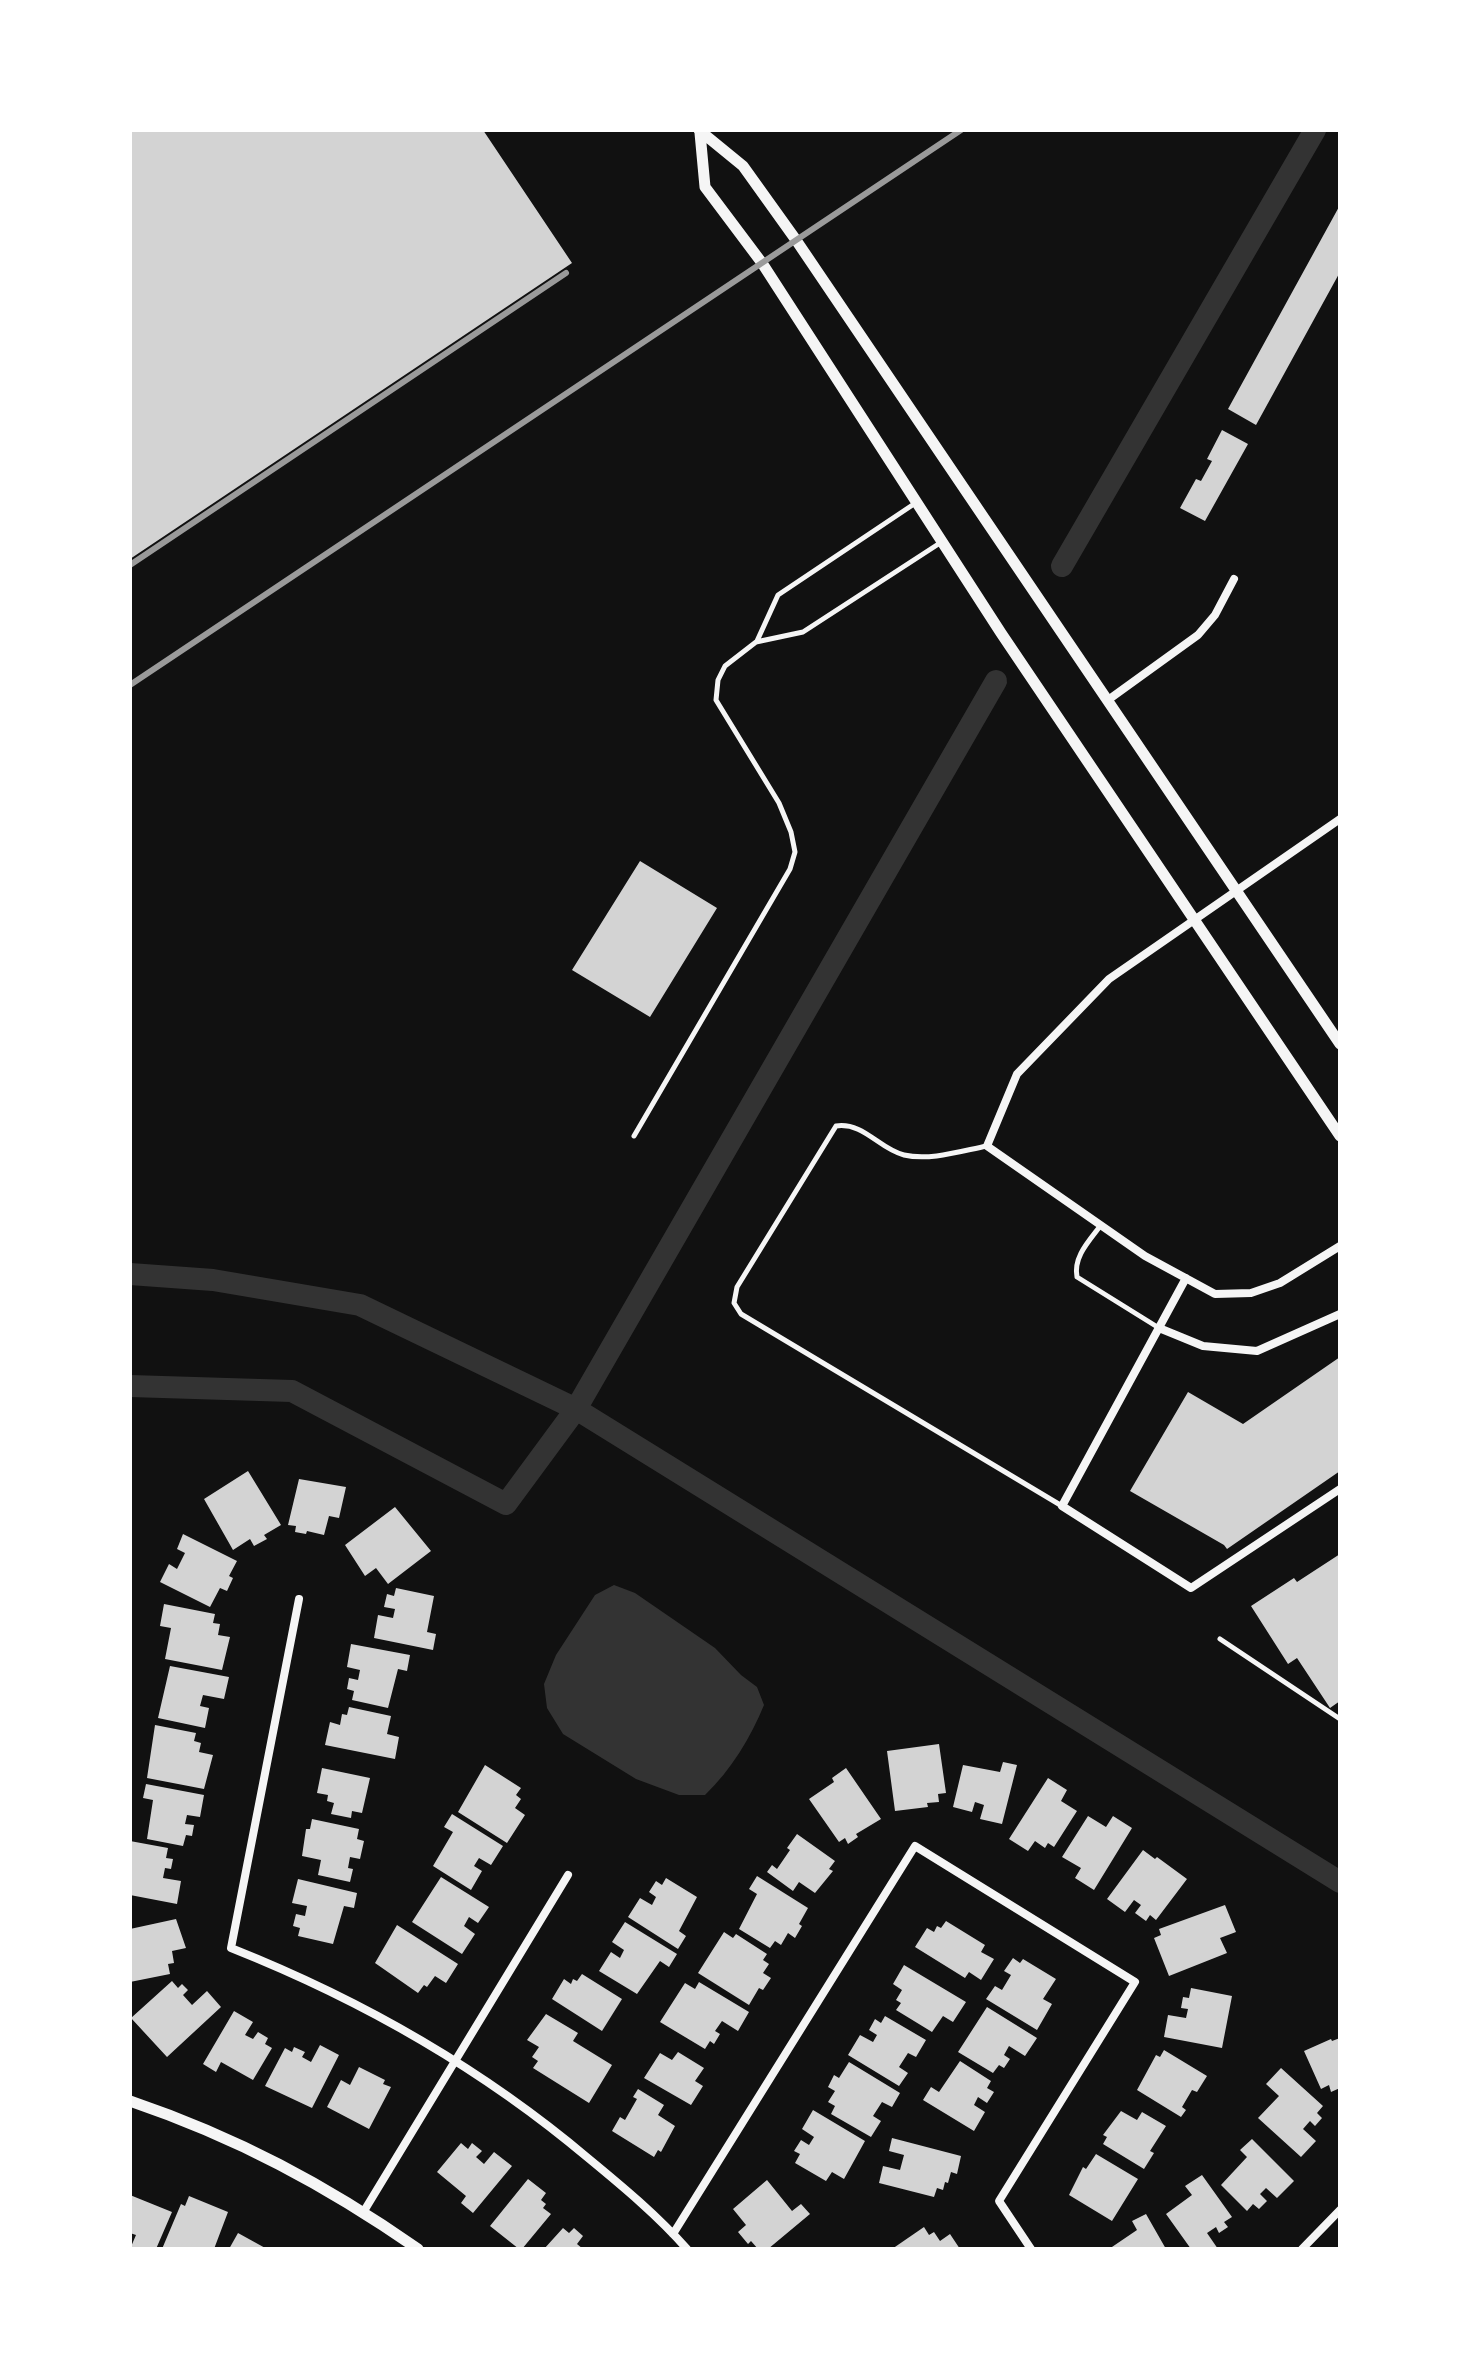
<!DOCTYPE html>
<html>
<head>
<meta charset="utf-8">
<style>
  body { margin:0 }
  #map { position:relative; width:1470px; height:2379px; overflow:hidden; background:#111; font-family:"Crimson Pro",serif }
  canvas { display:block }
  .frame { position:absolute; inset:0; border:132px solid #fff; pointer-events:none }
</style>
</head>
<body>
<div id="map">
<canvas width="1470" height="2379"></canvas>
<div class="frame"></div>
</div>
<script>
const g = document.querySelector('canvas').getContext('2d');
g.lineJoin = 'round';
function fillPath(path, color) { g.fillStyle = color; g.fill(path, 'evenodd'); }
function trace(path, color, width, dash) { g.strokeStyle = color; g.lineWidth = width; g.lineCap = dash ? 'butt' : 'round'; g.setLineDash(dash || []); g.stroke(path); }
const water = new Path2D(`
  M614,1585L635,1593L715,1648L741,1675L757,1687L764,1705C751,1737 731,1770 705,1795H679L636,1779L563,1734L547,1708L544,1684L556,1655L595,1595Z`);
const canal = new Path2D(`
  M1062,566L1315,130
  M130,1274L213,1280L360,1305L576,1409L1340,1882
  M130,1386L292,1391L506,1504L576,1409L996,681`);
const building = new Path2D(`
  M130,130H483L572,263L130,559Z
  M1340,205V272L1256,425L1228,409Z
  M1222,430L1248,444L1205,521L1180,508L1196,479L1201,481L1212,461L1207,459Z
  M640,861L717,908L650,1017L572,970Z
  M1340,1357V1471L1227,1549L1224,1545L1130,1491L1188,1392L1243,1424Z
  M248,1471L281,1525L264,1535L267,1539L254,1546L250,1539L233,1550L204,1499Z
  M299,1479L346,1487L339,1518L329,1516L324,1535L307,1531L306,1534L295,1532L296,1526L288,1525Z
  M395,1507L431,1551L388,1584L376,1568L365,1576L345,1545Z
  M183,1534L237,1561L229,1576L233,1578L227,1591L220,1588L210,1607L160,1582L169,1564L177,1569L185,1553L177,1549Z
  M1340,1554V1701L1330,1708L1297,1658L1288,1664L1251,1606L1294,1578L1297,1582Z
  M396,1588L434,1596L427,1632L436,1634L433,1650L374,1638L378,1615L393,1618L395,1609L384,1607L387,1594L394,1596Z
  M164,1604L215,1614L213,1623L220,1624L218,1635L230,1637L222,1670L165,1659L171,1628L160,1626Z
  M351,1644L410,1655L407,1671L398,1669L388,1708L352,1700L354,1691L347,1689L349,1678L358,1680L360,1670L347,1667Z
  M170,1666L229,1677L224,1699L203,1695L200,1706L209,1708L205,1728L158,1718Z
  M349,1707L391,1716L387,1734L399,1737L395,1759L325,1745L330,1722L340,1725L342,1714L347,1715Z
  M155,1725L196,1733L194,1741L201,1743L199,1752L213,1755L204,1789L147,1778Z
  M939,1744L946,1793L938,1794L939,1802L927,1803L928,1807L895,1811L887,1751Z
  M1003,1762L1017,1765L1002,1824L980,1819L984,1805L975,1802L972,1812L953,1807L963,1765L1000,1772Z
  M485,1765L521,1788L516,1795L521,1799L515,1808L525,1815L507,1843L458,1812Z
  M322,1768L370,1778L362,1813L352,1811L351,1818L331,1814L334,1803L327,1801L328,1795L317,1793Z
  M846,1768L881,1819L856,1834L858,1837L848,1844L845,1838L839,1842L809,1799L834,1782L832,1778Z
  M1048,1778L1067,1790L1061,1801L1077,1811L1054,1847L1048,1843L1045,1848L1035,1841L1028,1851L1009,1839Z
  M146,1784L204,1795L200,1817L187,1815L185,1824L194,1825L192,1836L186,1835L183,1846L147,1839L153,1800L143,1798Z
  M452,1814L503,1846L491,1865L479,1858L474,1866L482,1871L471,1890L433,1866L453,1832L444,1827Z
  M1088,1816L1106,1827L1113,1816L1132,1828L1094,1890L1075,1878L1081,1868L1062,1857Z
  M312,1819L359,1829L357,1839L364,1841L360,1859L350,1857L348,1868L353,1869L350,1882L318,1875L321,1860L302,1856L306,1829H310Z
  M797,1834L835,1861L829,1869L833,1871L815,1893L799,1882L793,1891L767,1872L772,1865L777,1869L790,1850L787,1848Z
  M130,1841L168,1848L166,1858L173,1859L171,1869L165,1868L163,1878L181,1881L177,1904L130,1895Z
  M1143,1850L1155,1859L1157,1857L1187,1879L1156,1920L1150,1915L1146,1921L1135,1913L1141,1905L1134,1900L1125,1912L1107,1899Z
  M757,1876L808,1908L799,1924L802,1926L795,1938L788,1933L781,1945L775,1941L770,1948L739,1929L757,1894L749,1889Z
  M441,1877L489,1907L478,1923L469,1917L464,1926L475,1934L462,1954L412,1922Z
  M666,1878L697,1897L679,1931L686,1936L678,1949L628,1917L640,1898L652,1905L656,1897L649,1892L656,1881L662,1885Z
  M298,1879L357,1893L354,1908L344,1906L333,1944L298,1936L300,1928L293,1926L296,1914L305,1916L307,1906L292,1903Z
  M1225,1905L1236,1932L1220,1938L1227,1953L1169,1976L1154,1938L1161,1935L1159,1929Z
  M176,1919L186,1948L172,1951L174,1963L168,1964L170,1974L130,1982V1929Z
  M946,1921L985,1945L981,1952L994,1959L981,1980L969,1972L965,1978L915,1947L927,1928L934,1932L937,1926L941,1928Z
  M625,1922L677,1954L669,1967L660,1961L637,1994L599,1971L611,1952L620,1958L624,1950L612,1942Z
  M397,1925L458,1964L446,1983L435,1976L427,1987L424,1985L418,1993L375,1963Z
  M724,1932L733,1938L736,1934L767,1954L763,1960L769,1964L763,1973L771,1978L763,1990L759,1988L749,2005L698,1973Z
  M1013,1958L1020,1963L1023,1959L1056,1979L1043,1999L1052,2004L1037,2030L986,1999L995,1986L1002,1990L1011,1975L1004,1971Z
  M904,1965L966,2002L953,2022L943,2016L932,2032L896,2010L901,2003L896,2000L902,1990L893,1984Z
  M582,1974L622,1999L602,2031L552,1999L564,1979L571,1984L573,1979L577,1981Z
  M172,1981L178,1988L182,1984L188,1990L183,1995L192,2005L207,1991L221,2007L167,2057L131,2018Z
  M699,1982L749,2012L738,2031L722,2021L715,2031L720,2034L714,2044L710,2041L705,2049L660,2022L685,1983L695,1989Z
  M1191,1988L1232,1996L1222,2048L1164,2037L1168,2015L1186,2018L1188,2009L1181,2008L1183,1997L1189,1998Z
  M987,2007L1037,2038L1025,2056L1009,2046L1004,2055L1010,2059L1004,2068L999,2065L993,2073L958,2052Z
  M234,2011L253,2022L245,2035L253,2039L258,2032L268,2038L265,2044L272,2048L253,2080L221,2062L216,2072L203,2064Z
  M546,2014L578,2033L573,2041L612,2065L589,2103L533,2068L538,2061L532,2057L539,2047L527,2040Z
  M885,2016L926,2040L916,2057L908,2053L899,2067L908,2073L899,2086L848,2055L860,2035L873,2042L877,2035L869,2030L875,2019L881,2023Z
  M1340,2038V2088L1331,2092L1329,2085L1321,2089L1304,2051L1331,2039L1332,2041Z
  M320,2045L339,2055L312,2108L265,2086L285,2048L292,2052L294,2047L305,2052L302,2057L311,2062Z
  M1164,2050L1207,2076L1197,2092L1192,2090L1182,2107L1186,2110L1181,2117L1137,2090L1156,2055L1160,2057Z
  M678,2052L704,2068L695,2081L703,2086L691,2105L644,2078L660,2053L672,2060Z
  M960,2061L991,2081L987,2088L994,2092L987,2103L978,2097L974,2105L985,2112L974,2131L923,2100L931,2087L939,2092Z
  M849,2062L900,2093L892,2107L882,2102L873,2116L881,2121L871,2137L831,2114L835,2106L828,2102L835,2091L828,2087L834,2075L839,2078Z
  M359,2067L385,2080L383,2084L391,2087L369,2129L327,2107L341,2080L350,2085Z
  M1281,2068L1323,2106L1317,2113L1322,2118L1315,2126L1310,2121L1303,2129L1316,2141L1301,2157L1258,2118L1279,2096L1266,2084Z
  M638,2089L664,2105L658,2115L675,2126L661,2152L658,2150L654,2157L612,2131L620,2117L625,2120L637,2099L633,2097Z
  M813,2110L865,2141L844,2179L832,2172L826,2181L795,2163L800,2154L794,2151L801,2140L809,2145L814,2137L802,2129Z
  M1121,2111L1137,2120L1142,2112L1166,2126L1150,2151L1154,2153L1144,2169L1103,2144L1107,2137L1103,2135Z
  M892,2138L961,2156L957,2174L951,2172L948,2183L945,2182L943,2190L937,2188L934,2197L879,2183L883,2166L900,2170L904,2155L889,2151Z
  M1252,2139L1294,2181L1277,2198L1266,2188L1260,2194L1267,2201L1259,2209L1253,2204L1247,2211L1221,2185L1247,2157L1240,2150Z
  M461,2143L468,2149L472,2143L482,2151L476,2157L484,2164L494,2152L512,2166L473,2213L461,2203L466,2196L437,2172Z
  M1096,2154L1138,2179L1112,2221L1069,2195L1083,2167L1086,2169Z
  M1202,2175L1232,2217L1224,2222L1228,2227L1219,2233L1216,2227L1207,2233L1218,2249H1191L1166,2214L1192,2195L1185,2186Z
  M528,2179L546,2193L541,2200L546,2204L543,2208L551,2214L522,2249H519L490,2226Z
  M767,2180L792,2211L801,2204L810,2214L768,2249H758L751,2241L748,2244L738,2232L746,2225L733,2209Z
  M130,2195L172,2212L156,2249H130L136,2235L130,2233Z
  M189,2196L228,2212L214,2249H162L181,2204L185,2206Z
  M1146,2214L1166,2249H1109L1137,2230L1132,2221Z
  M924,2227L929,2235L934,2232L940,2241L950,2234L960,2249H892Z
  M563,2228L569,2233L574,2228L583,2236L577,2244L583,2249H544Z
  M238,2233L267,2249H229Z`);
const service = new Path2D(`
  M757,641L778,595L917,502
  M634,1136L790,869L795,852L791,832L779,803L716,700L718,680L725,666L756,642L803,632L940,543
  M987,1146C961,1151 930,1161 904,1155C879,1149 864,1122 836,1126L737,1287L734,1303L741,1314L1062,1506
  M1101,1225C1089,1241 1073,1257 1077,1277L1159,1328
  M1220,1639L1340,1719`);
const minor = new Path2D(`
  M1108,700L1198,635L1215,615L1234,579
  M1340,819L1109,979L1017,1074L987,1146L1145,1256L1215,1294L1251,1293L1280,1283L1340,1246
  M1186,1278L1062,1506L1191,1588L1340,1489
  M1159,1328L1203,1346L1257,1351L1340,1314
  M299,1599L231,1948C362,2000 480,2067 588,2158C622,2186 657,2215 687,2249
  M364,2211L568,1875
  M673,2234L915,1846L1135,1982L999,2201L1031,2249
  M1302,2249L1340,2210`);
const tertiary = new Path2D(`
  M699,130L743,166L796,240L1340,1044
  M700,133L705,187L762,263L1001,633L1340,1136
  M130,2101C236,2137 326,2185 418,2249`);
const rail = new Path2D(`
  M130,565L566,273
  M130,685L961,130`);
fillPath(water, '#333');
trace(canal, '#333', 22);
fillPath(building, '#d3d3d3');
trace(service, '#f5f5f5', 5);
trace(minor, '#f5f5f5', 8);
trace(tertiary, '#f5f5f5', 11);
trace(rail, '#9a9a9a', 6);
</script>
</body>
</html>
